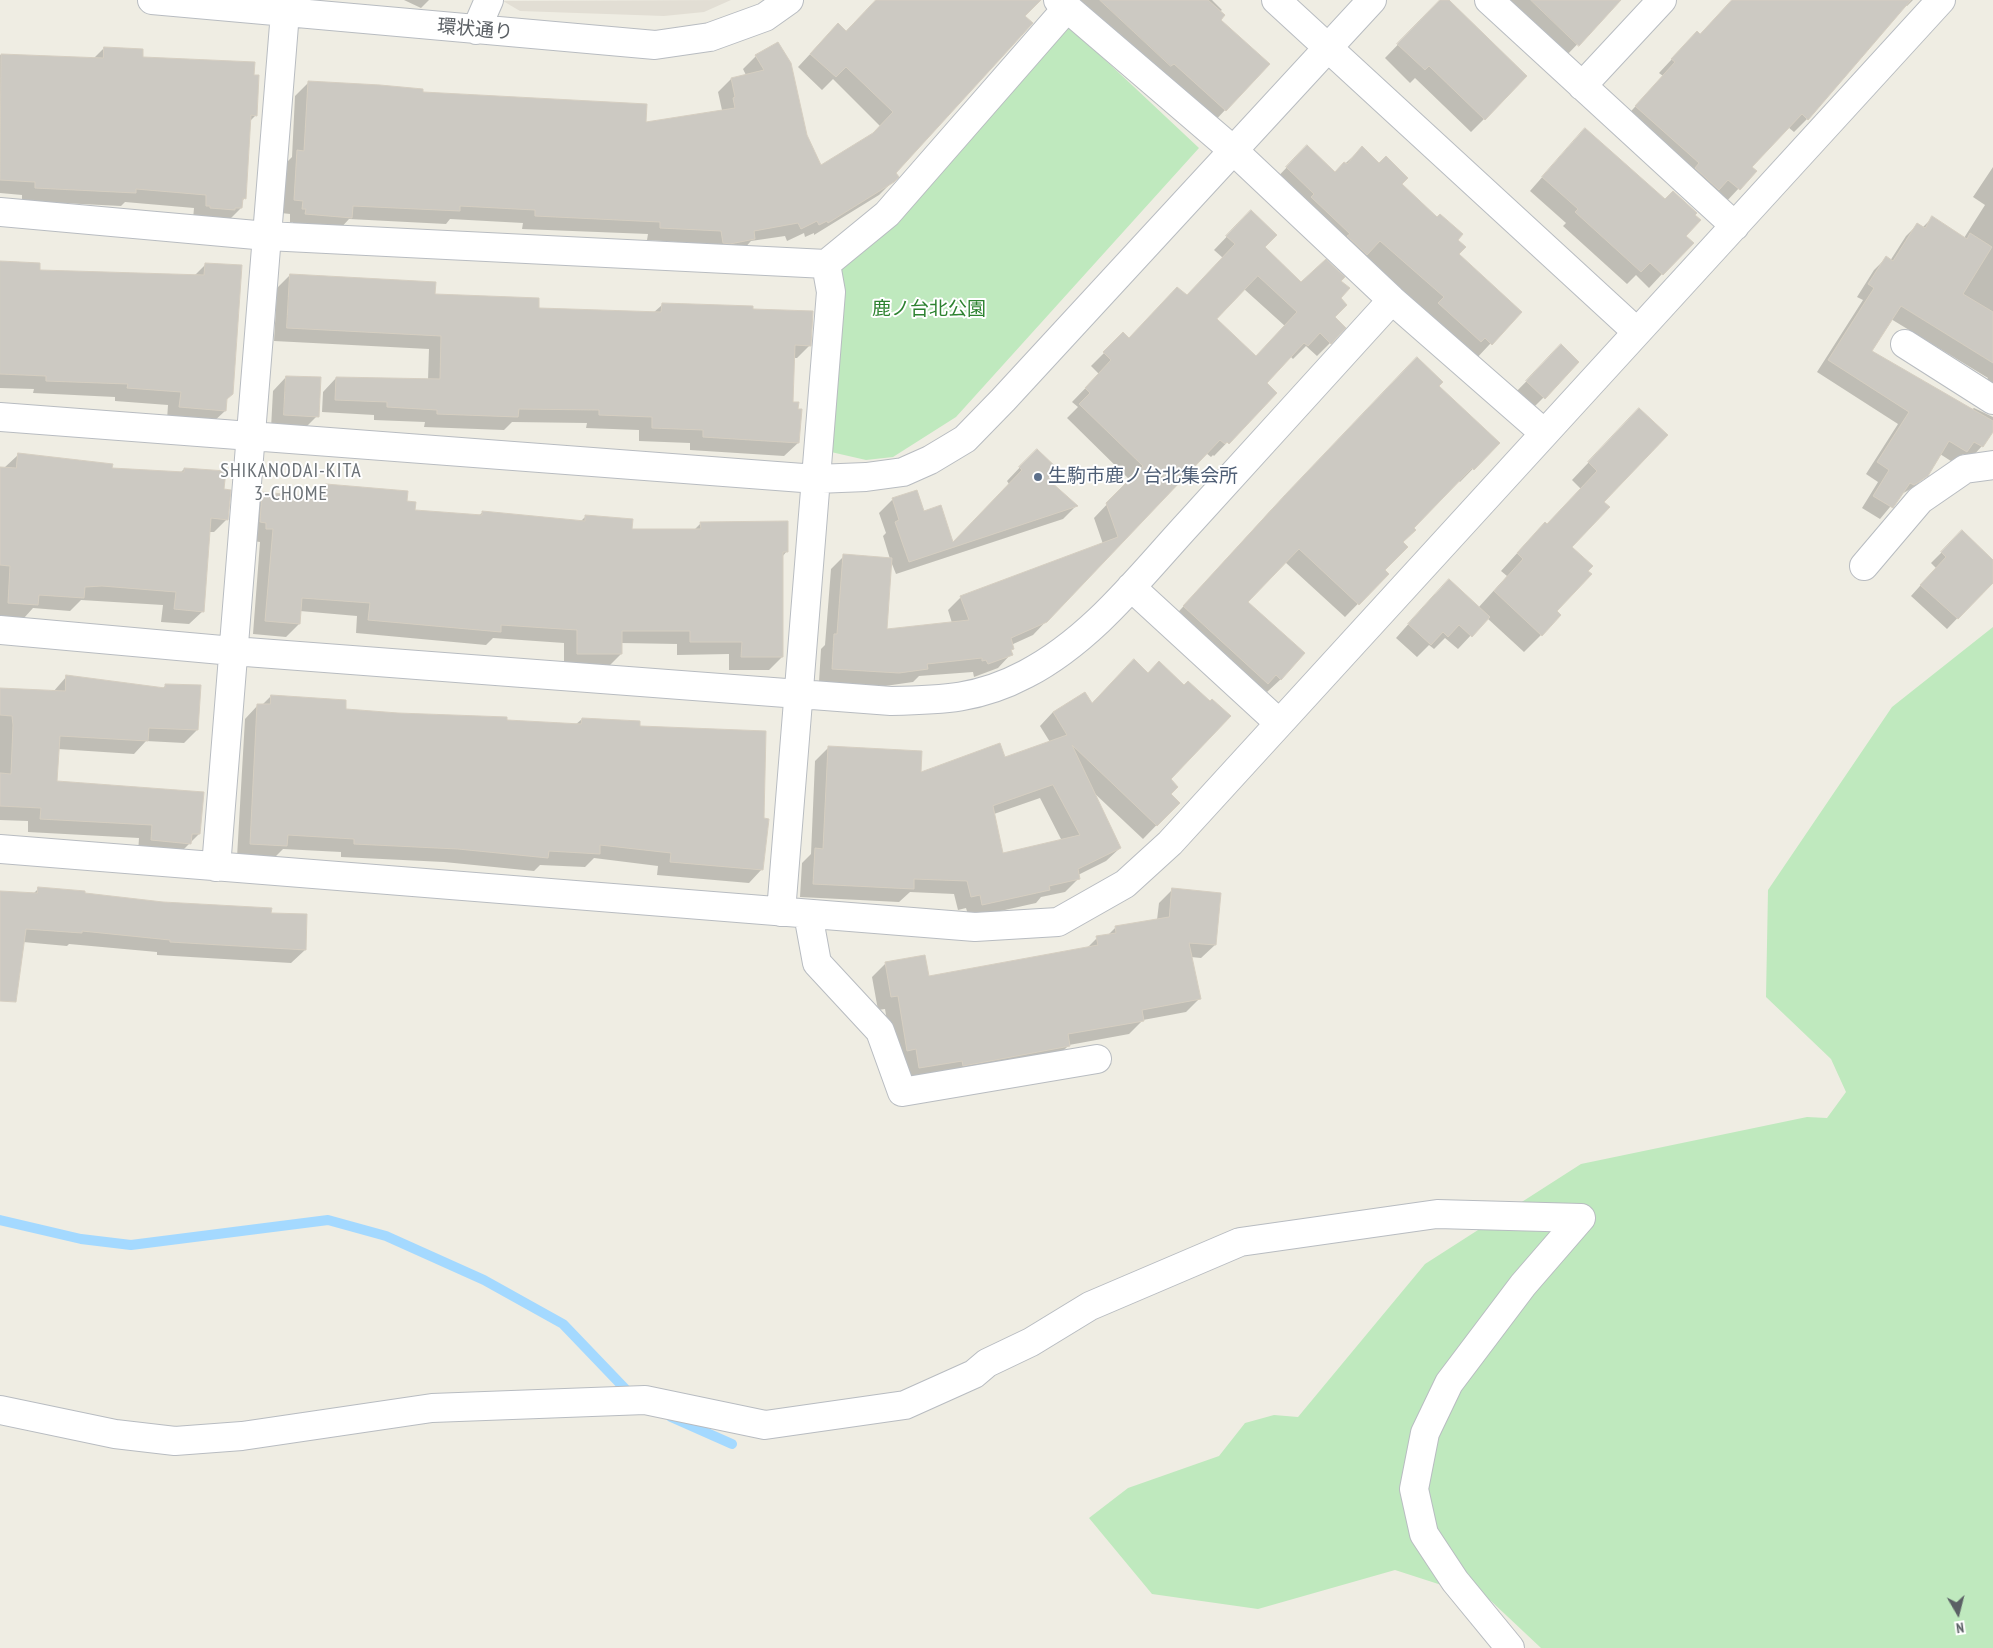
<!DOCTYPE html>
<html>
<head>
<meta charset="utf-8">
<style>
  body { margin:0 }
  #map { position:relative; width:1993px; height:1648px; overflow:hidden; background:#efede3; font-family:"PT Sans Narrow",sans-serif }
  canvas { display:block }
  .north { position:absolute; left:1933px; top:1588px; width:50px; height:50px; -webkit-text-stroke:4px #fff; paint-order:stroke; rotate:172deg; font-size:14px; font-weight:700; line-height:20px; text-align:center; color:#5b6065 }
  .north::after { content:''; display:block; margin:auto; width:18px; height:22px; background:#5b6065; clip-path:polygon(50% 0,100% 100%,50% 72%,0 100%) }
</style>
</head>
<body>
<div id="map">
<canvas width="1993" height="1648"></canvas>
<div class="north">N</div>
</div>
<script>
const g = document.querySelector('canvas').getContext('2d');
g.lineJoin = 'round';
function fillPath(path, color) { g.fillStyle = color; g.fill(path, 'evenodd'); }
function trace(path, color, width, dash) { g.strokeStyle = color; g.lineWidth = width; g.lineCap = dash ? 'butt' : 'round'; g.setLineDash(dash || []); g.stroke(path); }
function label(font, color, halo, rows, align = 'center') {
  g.font = font + ' "PT Sans Narrow","Noto Sans JP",sans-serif'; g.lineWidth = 4; g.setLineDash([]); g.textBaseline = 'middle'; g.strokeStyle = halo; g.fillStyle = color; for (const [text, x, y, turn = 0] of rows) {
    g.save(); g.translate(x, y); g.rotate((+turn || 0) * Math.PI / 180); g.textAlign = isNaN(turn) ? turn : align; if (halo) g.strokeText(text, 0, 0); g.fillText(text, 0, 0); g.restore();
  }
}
const education = new Path2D(`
  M731,0L704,12L664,16L520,11L503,1Z`);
const green = new Path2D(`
  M1068,25L1199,148L956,417L893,457L866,460L831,452L840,260Z
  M1993,627V1648H1541L1491,1601L1395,1570L1258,1609L1152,1594L1089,1518L1128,1488L1219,1456L1245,1423L1274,1415L1298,1417L1425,1264L1581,1164L1807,1117L1827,1118L1846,1092L1831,1059L1766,997L1768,890L1892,707Z`);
const shadow = new Path2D(`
  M404,0H429L421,8Z
  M877,0H1022L894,172L893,181L879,195L814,235V233L805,237L804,233L787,241L785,236L751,241L741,252L710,256L708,244L647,240L648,234L522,229L523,223L450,219L446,224L349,219L338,231L292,227L293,222H290V214L281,213L284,165L292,157L295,96L308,83L422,94L644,124L720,111L722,110L718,92L731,79L746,75L743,69L756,56L806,135L820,167L872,136L880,126L833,79L822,90L798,67L825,38L846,32Z
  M1073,0H1212L1222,10L1219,12V20L1268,64L1212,124Z
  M1441,0H1447L1484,119L1471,132L1415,78L1410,83L1385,58Z
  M1504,0H1620L1564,58Z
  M1734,0H1913L1907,6L1905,5L1807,119L1794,132L1788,127L1750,167L1755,171L1725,203L1623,120L1663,76L1659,73L1684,46L1700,36Z
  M104,48L142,58L253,76L256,115L250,121L245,198L241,202V208L228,221L193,219L194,208L125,202L121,206L22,201V195L0,193V55L93,59Z
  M1572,143L1685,236L1662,274L1649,288L1636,275L1627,284L1563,226L1566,223L1530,191Z
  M1362,148L1456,240L1458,254L1520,312L1474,361L1270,185L1290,164L1335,173Z
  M1993,167V403L1979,392L1988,378L1891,319L1870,351L1971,410L1974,408L1993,417V430L1982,446L1971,458L1963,454L1954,463L1940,454L1927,475L1914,487L1900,495L1880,519L1862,508L1878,482L1866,474L1898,424L1817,372L1863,300L1857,297L1874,270L1886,258L1890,261L1906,236L1918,224L1923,227L1932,218L1964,238L1985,205L1973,197Z
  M1238,225L1264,247L1301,284L1339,281V298L1330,343L1317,356L1306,346L1293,359L1290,356L1265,383L1275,393L1214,456L1213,455L1211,457L1206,453L1033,635L1011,645V654L998,668L974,677L973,672L919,676L913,682L885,686L819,682L821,649L825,645L831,569L844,556L890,559L883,536L886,533L879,513L893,499L923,513L952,544L1009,484L1007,481L1024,463L1048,481L1076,506L1063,519L896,574L890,559L885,630L952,623L948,610L961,597L1103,544L1094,518L1130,480L1067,418L1078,407L1072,402L1099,374L1091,366L1123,334L1128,339L1186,297L1223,258L1214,250ZM1244,289L1285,326L1255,358L1215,320Z
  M0,263L38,271L194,276L205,265L226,400L225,411L211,424L167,420L168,405L115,401V397L33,393L34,389L0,388Z
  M290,275L537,310L653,313L662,305L751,311L810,345L797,358H793L791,403L798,443L784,456L690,450V443L639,441V430L586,428L587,423L512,422L504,430L424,427L425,422L374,420V415L322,412L323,392L336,378L428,380L429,349L274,341L277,288Z
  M1561,346L1578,363L1530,411L1513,395Z
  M286,377L317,416L304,429L271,428L273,391Z
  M1438,386L1498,443L1460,482L1458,480L1412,528L1383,570L1387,574L1345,617L1285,562L1247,602L1281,679L1267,692L1262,688L1254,696L1171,620L1271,510Z
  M1622,427L1602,502L1570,547L1541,635L1524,652L1487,618L1458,649L1445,638L1434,649L1429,645L1417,657L1396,638L1435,594L1478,608L1507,576L1501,571L1528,541L1545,524L1547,525L1581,489L1572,480Z
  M18,455L111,469L180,473L184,469L223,490L227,519L214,532H209L203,611L189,624L161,622L163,605L81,600L70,611L33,608L24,618L0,616V468H4Z
  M327,486L406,502L414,511L478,516L483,512L580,522L586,516L631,531L694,530L701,523L787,551L782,557V657L769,670H729V654L677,655V644L621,643V654L608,667H564V643L493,638L486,645L356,633L357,616L300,611L299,624L286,637L253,634L260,542L253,541L249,507L262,494L314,498Z
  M1962,532L1993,561V581L1947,629L1911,596L1936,568L1931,563Z
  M67,676L162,689L166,685L197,730L184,743L146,741L134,754L58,749L56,782L199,834L176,857L138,853L139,838L28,832V821L0,820V689L53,692Z
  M271,696L344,710L575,725L582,719L638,727L762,869L749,883L657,875L658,866L594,858L585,867L540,865L534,871L444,862L341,857V852L283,849L273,859L237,857L245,719L258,705H262Z
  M1092,705L1169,780V794L1178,803L1143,839L1092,791L1120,848L1106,861L1078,875V879L1065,892L1041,897L1036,903L969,918L966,908L958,910L954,894L910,892L899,902L800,897L802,863L811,854L815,761L829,747L920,774L1004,759L1050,742L1040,726L1053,712ZM1040,798L1062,841L1002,855L994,814Z
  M38,889L270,914L305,950L291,963L157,955V952L69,944L67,946L23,942L0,970V892L33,894Z
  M1172,890L1215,945L1201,958L1191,957L1200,998L1186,1012L1143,1020L1129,1034L1069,1045L1055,1059L906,1081L894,1063L885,1009L878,1010L872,977L886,963L928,978L1087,948L1097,938L1107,936L1116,927L1157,920L1159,903Z`);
const stream = new Path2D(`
  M0,1220L81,1239L131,1245L328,1220L386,1236L484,1280L563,1324L632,1396
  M671,1417L732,1444`);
const building = new Path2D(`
  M876,0H1041L1025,16L1033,23L896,173L899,177L894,182L828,223L827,221L819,225L817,221L801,229L798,223L754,231L755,239L730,244L723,243L721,231L660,228V222L535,216V210L460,206V211L353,206L352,218L305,214L306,209H302L303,201L294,200L297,150L304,151L308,81L380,85L423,89V92L647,104L646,122L735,108L733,98L735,97L731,78L764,70L755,55L778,42L791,63L807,135L821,165L873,133L893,112L846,67L836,77L810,54L838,23L846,31Z
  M1100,0H1208L1225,15L1221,20L1270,64L1226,111L1174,64L1171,66Z
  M1440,0H1449L1527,76L1485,120L1429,66L1425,70L1397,44Z
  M1531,0H1621L1579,46Z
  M1732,0H1911L1808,120L1802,114L1752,167L1757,171L1740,190L1728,180L1719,190L1695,168L1699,163L1635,106L1675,62L1671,59L1697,31L1700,34Z
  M104,47L143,49V57L255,62L254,75H259L257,116L251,115L246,199L243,198L242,208H235V210L210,208V206H206V195L136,189V193L35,188V182L0,180L1,54L103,58Z
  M1585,128L1665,199L1673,191L1697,213L1695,215L1701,220L1686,236L1694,243L1663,275L1650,263L1641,272L1575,212L1578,209L1542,177Z
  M1307,145L1335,172L1344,162L1347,164L1362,146L1379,163L1386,156L1408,178L1402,184L1437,217L1440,214L1463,234L1458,240L1466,247L1459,254L1522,312L1492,345L1485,338L1481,342L1438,303L1444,297L1380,241L1367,255L1347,236L1350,234L1311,197L1314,194L1286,167Z
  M1251,210L1277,235L1265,247L1301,282L1326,259L1345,277L1341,281L1350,288L1341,298L1347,305L1335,317L1346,328L1331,344L1320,333L1308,346L1304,343L1267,383L1277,393L1229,444L1227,442L1225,444L1220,440L1047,622L1011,638L1014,649L1011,650L1013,655L988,664L986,660L982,661V658L927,664L928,669L899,673L832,669L834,634H837L843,554L892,558L887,629L969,620L960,596L1118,537L1106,503L1143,466L1079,404L1090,393L1085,388L1111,360L1103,352L1123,332L1129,338L1177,287L1187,295L1235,244L1226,236ZM1258,276L1297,312L1256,356L1217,319Z
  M1932,216L1967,239L1970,233L1992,247L1963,294L1993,312V363L1901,306L1872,351L1993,421V432L1983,447L1974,442L1967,452L1949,441L1928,476L1914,485L1910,483L1893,508L1873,496L1889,470L1877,462L1909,412L1828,360L1874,288L1868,284L1886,256L1893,261L1917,223L1925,228Z
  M0,261L40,263V270L204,275L205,263L242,265L233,394L227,399L226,411L179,407L181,392L127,388L128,384L46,381V376L0,374Z
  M290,274L436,282L435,294L539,298V308L661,312L662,303L753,306V309L813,311L811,346L795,345L793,402H799L798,409H802L799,443L703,437V430L652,428V417L599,415V410L519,409L518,417L437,414V410L387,407V402L335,400L336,377L440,379L441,336L287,328Z
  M1561,344L1579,362L1545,399L1526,381Z
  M1417,357L1443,382L1439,386L1500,443L1474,470L1472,468L1414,528L1416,530L1403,542L1408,547L1385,570L1389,574L1359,605L1299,549L1248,602L1305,653L1281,680L1276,675L1268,684L1183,606L1285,495Z
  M286,376L321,377L319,417L284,415Z
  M1639,408L1668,435L1604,502L1610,507L1572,547L1593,566L1588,571L1592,574L1557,611L1561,615L1542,636L1494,591L1523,559L1517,553L1545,522L1547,524L1597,471L1588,462Z
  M1037,449L1060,471L1050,481L1078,506L909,562L895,522L899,520L892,498L917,490L924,511L941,505L953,542L1022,470L1019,467Z
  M18,453L113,464L112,468L184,472V468L226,471L224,489L231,490L228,520L211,518L204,612L174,609L176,592L102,586L85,587L84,598L39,595L38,605L8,603L10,566L0,565V467L16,468Z
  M326,484L408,491L407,501L416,502L415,510L482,515V511L585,521V515L633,519L632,529H701L700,522L788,521V552H783V657H741L742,642H690V631H622V654H577V630L501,625V632L368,620L370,603L302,598L300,624L265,621L273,529H266V523L260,522L262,492L325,498Z
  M1962,530L1993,560V583L1958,619L1920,585L1946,557L1941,552Z
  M1449,579L1490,617L1472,637L1459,625L1448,637L1443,632L1431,645L1408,624Z
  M1134,659L1148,673L1159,661L1184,685L1188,681L1210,701L1212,699L1231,716L1171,779L1178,787L1171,794L1180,803L1157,826L1072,745L1121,848L1078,869L1080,879L1049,886L1050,890L982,905L980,895L971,897L967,881L914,879V889L813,884L815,848L823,849L828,746L922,751L921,772L1000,743L1005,757L1067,735L1053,712L1085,692L1092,703ZM1053,785L1080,835L1003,853L993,806Z
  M66,675L165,688V684L201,685L198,730L149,728L148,741L60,736L57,781L204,792L200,834H192L191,844L151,840L152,825L40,819L41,808L0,806V773L11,774L13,725L12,716L0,715V688L65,691Z
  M271,695L346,700V709L398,713L507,717V720L581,724L582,718L640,721V726L766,731L764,818L769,819L763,870L670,862L671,853L600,845V854L549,851L548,858L458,849L354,844V839L288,835L287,846L250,844L257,704H270Z
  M38,887L85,891V893L163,902L272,908L271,913L307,914L306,950L170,942V940L82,931V933L26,929L16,1002L0,1001V891L37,893Z
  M1172,888L1221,893L1216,945L1189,943L1201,999L1142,1010L1144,1021L1068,1034L1070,1046L963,1066L962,1061L919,1068L916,1049L907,1051L898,996L891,997L885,962L925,955L929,976L1098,945L1096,936L1116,933L1115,926L1169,917Z`);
const minor = new Path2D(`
  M152,0L655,45L710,37L765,17L789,0
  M1058,0L1234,151L1392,300L1544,433
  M1276,0L1637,332
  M1489,0L1735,226
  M476,30L489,0
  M1582,86L1662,0
  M0,212L267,236L826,264L887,214L1067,8
  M1905,344L1993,400
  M0,417L816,479L866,477L903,472L930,460L965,439L1003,400L1372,0
  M1864,566L1920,500L1965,469L1993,465
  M1131,587L1279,723
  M0,630L233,651L891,701C943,700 979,699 1026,674C1093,639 1141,575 1191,521C1258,447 1325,374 1392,300
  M0,849L975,927L1058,922L1125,884L1170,843L1941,0
  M216,867L286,0
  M781,912L831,292L826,264
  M808,914L817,963L880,1031L902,1092L1097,1059
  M0,1410L115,1434L175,1441L242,1436L432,1408L645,1400L765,1425L905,1405L974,1374L987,1363L1031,1342L1090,1306L1240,1242L1437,1214L1581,1218
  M1510,1648L1455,1581L1424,1534L1414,1489L1425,1433L1449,1383L1523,1285L1581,1218`);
const markers = [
  [1038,477,5,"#5c6f8a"]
];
const streetNames = [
  ["環状通り",475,30,5]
];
const parkNames = [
  ["鹿ノ台北公園",929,310]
];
const serviceNames = [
  ["生駒市鹿ノ台北集会所",1048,477]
];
const neighbourhoodNames = [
  ["SHIKANODAI-KITA",291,471],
  ["3-CHOME",291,494]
];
fillPath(education, '#e2ded4');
fillPath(green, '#bfe9be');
fillPath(shadow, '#0003');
trace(stream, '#a4d9ff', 10);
fillPath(building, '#ccc9c2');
trace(building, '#d5cec1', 1);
trace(minor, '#b8bcc1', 30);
trace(minor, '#fff', 28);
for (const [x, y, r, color] of markers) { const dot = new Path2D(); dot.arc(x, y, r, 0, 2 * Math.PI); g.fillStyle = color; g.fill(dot); trace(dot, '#fff', 2); }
label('19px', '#5b6065', '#fff', streetNames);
label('19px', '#2d8230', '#fff', parkNames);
label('19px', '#4e5e75', '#fff', serviceNames, 'left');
g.letterSpacing = '1px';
label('20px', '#6c7277', '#fff', neighbourhoodNames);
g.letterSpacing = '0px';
</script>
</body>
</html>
